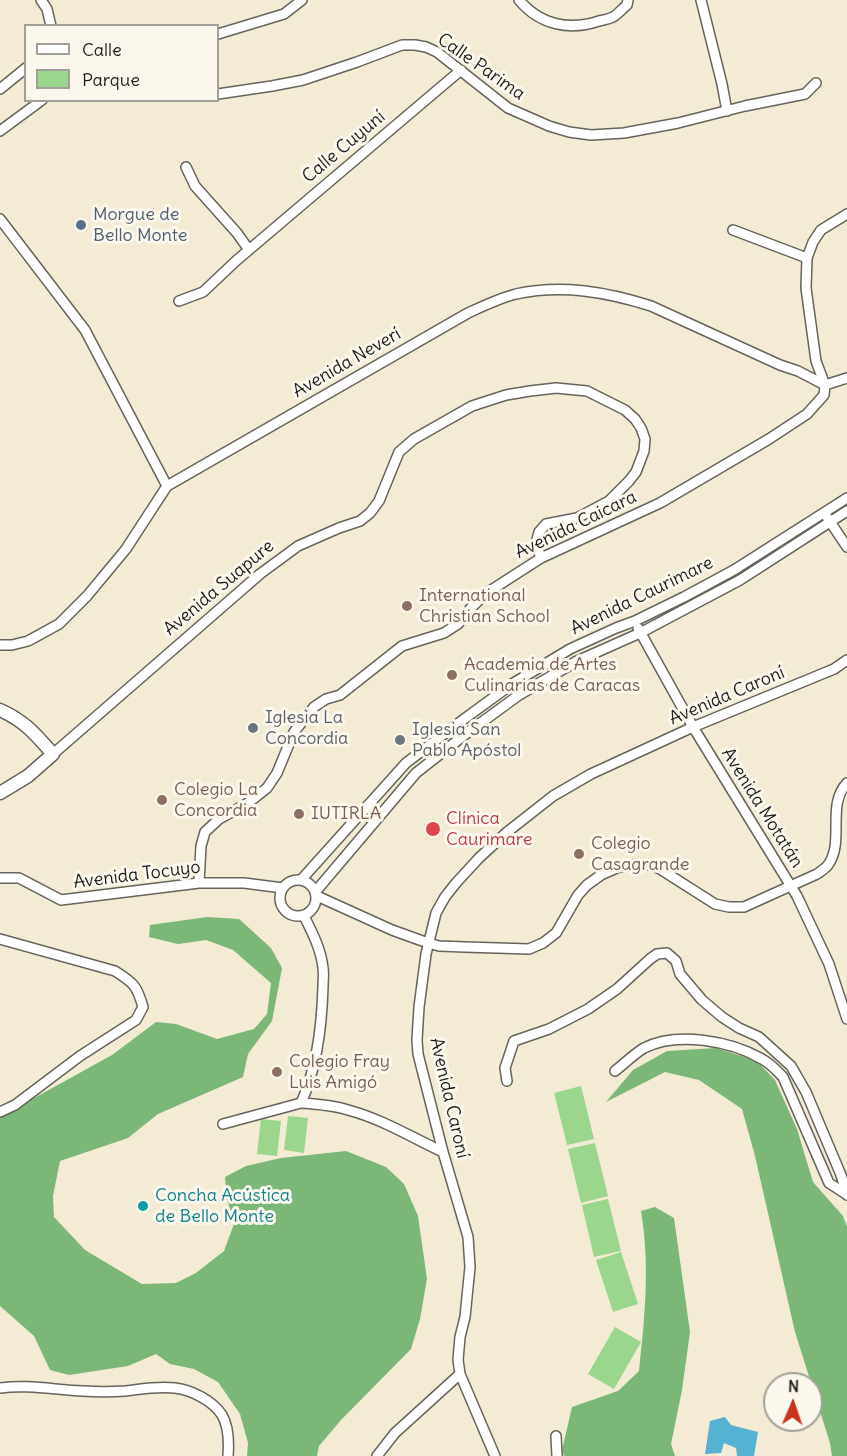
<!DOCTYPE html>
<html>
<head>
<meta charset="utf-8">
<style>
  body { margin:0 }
  #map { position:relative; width:847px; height:1456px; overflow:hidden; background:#f3ebd4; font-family:Delius,sans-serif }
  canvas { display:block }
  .legend { position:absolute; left:24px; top:24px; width:195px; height:78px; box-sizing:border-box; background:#fbf7ec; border:2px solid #a29f99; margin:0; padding:8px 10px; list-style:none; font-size:18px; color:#1c1c1c }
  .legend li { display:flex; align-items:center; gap:12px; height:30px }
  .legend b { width:30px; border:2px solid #a29f99 }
  .north { position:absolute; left:763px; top:1372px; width:60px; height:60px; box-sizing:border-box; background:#fbf7ec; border:2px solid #a29f99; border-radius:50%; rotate:2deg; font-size:16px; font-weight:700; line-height:24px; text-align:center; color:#1c1c1c }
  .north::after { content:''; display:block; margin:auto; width:21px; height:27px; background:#c8321e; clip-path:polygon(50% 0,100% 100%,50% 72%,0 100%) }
</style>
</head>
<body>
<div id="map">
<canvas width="847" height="1456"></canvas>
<ul class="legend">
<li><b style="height:8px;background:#fff"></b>Calle</li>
<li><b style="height:16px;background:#9ad68b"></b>Parque</li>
</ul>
<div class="north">N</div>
</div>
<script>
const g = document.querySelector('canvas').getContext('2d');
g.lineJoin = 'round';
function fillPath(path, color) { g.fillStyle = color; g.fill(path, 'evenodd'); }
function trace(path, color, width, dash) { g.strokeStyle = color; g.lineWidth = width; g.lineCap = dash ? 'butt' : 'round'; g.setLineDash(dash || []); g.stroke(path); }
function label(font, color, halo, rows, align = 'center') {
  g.font = font + ' Delius,sans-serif'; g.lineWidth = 6; g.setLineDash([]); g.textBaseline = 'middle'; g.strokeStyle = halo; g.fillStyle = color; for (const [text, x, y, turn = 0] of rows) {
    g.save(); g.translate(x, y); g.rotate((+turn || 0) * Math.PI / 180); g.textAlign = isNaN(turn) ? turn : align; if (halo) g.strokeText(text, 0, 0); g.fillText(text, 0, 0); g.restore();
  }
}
const green = new Path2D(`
  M581,1086L594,1139L567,1145L554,1093Z
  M288,1116L308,1118L304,1153L284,1150Z
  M261,1119L281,1121L277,1156L257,1154Z
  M595,1143L608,1196L581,1203L568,1149Z
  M608,1199L621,1251L594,1257L582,1205Z
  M621,1252L638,1304L613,1312L596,1260Z
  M615,1327L641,1342L614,1389L588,1374Z`);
const forest = new Path2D(`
  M207,917L239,919L271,948L282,968L272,1021L248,1054L243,1077L158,1114L128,1138L60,1161L53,1196L54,1217L85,1250L142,1284L176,1283L196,1273L224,1251L234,1224L227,1198L225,1177L246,1166L281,1158L346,1151L386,1167L404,1184L418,1216L427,1279L420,1319L411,1349L341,1420L319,1446L317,1456H247L248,1443L240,1414L218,1382L194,1369L170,1364L156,1354L128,1366L69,1375L50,1370L34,1336L0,1306V1113L36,1097L112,1055L156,1022L176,1024L217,1039L254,1029L267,1014L271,983L233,950L206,940L178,944L149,937L150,925Z
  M716,1048L757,1061L775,1080L797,1129L813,1182L843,1216L847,1227V1456H832L830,1443L795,1332L755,1156L742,1109L699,1080L665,1072L606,1102L633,1070L667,1051Z
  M655,1207L674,1218L690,1332L682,1390L671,1444L675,1456H564L562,1450L572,1407L618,1391L639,1371C645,1317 650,1264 641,1211Z`);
const water = new Path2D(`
  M725,1417L731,1425L758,1432L754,1456H737L736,1448L724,1443L721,1453L705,1454L710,1421Z`);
const minor = new Path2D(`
  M41,0L47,9L51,26
  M519,0C540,25 569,31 599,21C604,20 609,19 613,17C618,14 623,8 627,5L628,0
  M701,0L722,84L727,111
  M218,34L284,14L302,0
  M0,89L26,68
  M218,94L272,86L303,80L357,62L402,45H415L426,47L437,52L508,108L549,126L569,132L591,135L624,133L678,123L745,106L805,94L816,83
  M0,131L42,100
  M186,167L195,186L237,233L249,250
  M0,219L85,330L167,486
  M733,230L807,258
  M179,301L203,292L237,260L461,70
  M827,517L847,547
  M638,628L693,727L797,896L829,964L847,1019
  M0,645H12L28,641L59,624L87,596L126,549L167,486L468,313C483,306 500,298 516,294C562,284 607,292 651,306L780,365L798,371L825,385L847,378
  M53,754L260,574L298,546L339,528L360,521L370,513L379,501L399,452L414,439L472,406L506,395L530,391L556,388L587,391L625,410L635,419L641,428L645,439L644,451L636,472L629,481L609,501L577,518L546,524L539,532L536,543L541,558
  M0,878H19L61,900L199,883H244L283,888
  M280 898a18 18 0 1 1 36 0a18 18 0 1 1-36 0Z
  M301,880L406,763L460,722L512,684L570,649L616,628L635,621L684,597L734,570L847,498
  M199,883L201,846L205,832L219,819L248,803L267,788L277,773L294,732L314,707L326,699L340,695L402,646L444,633L458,624L470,609L485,594L541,558L660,503L769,439L807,414L824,395L825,385L816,361L806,288L807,258L813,242L821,230L847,214
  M316,891L416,773L467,733L519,695L577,661L640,633L740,580L847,511
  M317,896L392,930L428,943L439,946L465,947L529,949L543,943L556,933L578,895L587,885L601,875L619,867L638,864L650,865L660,869L715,904L729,907H744L817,874C821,871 825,869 828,865C845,842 826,805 847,783
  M304,916C312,932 321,949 323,968C324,974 323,980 323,986C322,1024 317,1068 301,1103C316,1104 332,1105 348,1110C382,1119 411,1137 443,1152
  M0,939L115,971C134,983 137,986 143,1007L136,1020L80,1056L15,1105L0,1112
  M615,1071C624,1064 634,1054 644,1048C677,1031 731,1041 762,1059C770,1063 776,1070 783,1077L829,1183L846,1194
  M507,1081L505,1068L514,1041L549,1029L588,1009L617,989L650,959L657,954L667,953L676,961L680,974L702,1000L722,1017L739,1028L759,1037L791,1066L806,1092L841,1175L847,1195
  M223,1124L301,1103
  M0,1388C28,1384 55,1390 83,1391C97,1392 111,1392 125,1391C142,1389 158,1386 175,1388C192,1390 213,1401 222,1415C229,1427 229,1443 228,1456
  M556,1436L557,1456
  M377,1456L395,1433L460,1374
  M495,1456L460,1374L458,1360L460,1337L465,1317L470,1267L468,1237L443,1152L418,1054L417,1040L419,1007L426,954L436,913L445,897L456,883L479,858L506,833L553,796L591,774L693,727L834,669L847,660`);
const tertiary = new Path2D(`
  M0,710C25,721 35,734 53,754L28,776L0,793`);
const markers = [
  [81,225,6,"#5c6f8a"],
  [407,606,6,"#8d6e63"],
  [452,675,6,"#8d6e63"],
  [253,728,6,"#6b7280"],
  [400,740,6,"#6b7280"],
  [162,800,6,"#8d6e63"],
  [299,814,6,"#8d6e63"],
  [433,829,8,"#e0444e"],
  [579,854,6,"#8d6e63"],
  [277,1072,6,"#8d6e63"],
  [143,1206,6,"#0f9aa8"]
];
const streetNames = [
  ["Calle Parima",481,67,35],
  ["Calle Cuyuní",344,147,-40],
  ["Avenida Neverí",347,363,-30],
  ["Avenida Caicara",576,525,-26],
  ["Avenida Suapure",219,588,-40],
  ["Avenida Caurimare",642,596,-26],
  ["Avenida Caroní",727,696,-23],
  ["Avenida Motatán",762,808,58],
  ["Avenida Tocuyo",137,875,-7],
  ["Avenida Caroní",449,1098,77]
];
const serviceNames = [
  ["Morgue de",93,215],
  ["Bello Monte",93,236]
];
const educationNames = [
  ["International",419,596],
  ["Christian School",419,617],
  ["Academia de Artes",464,665],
  ["Culinarias de Caracas",464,686],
  ["Colegio La",174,790],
  ["Concordia",174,811],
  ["IUTIRLA",311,814],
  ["Colegio",591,844],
  ["Casagrande",591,865],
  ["Colegio Fray",289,1062],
  ["Luis Amigó",289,1083]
];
const worshipNames = [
  ["Iglesia La",265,718],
  ["Concordia",265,739],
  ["Iglesia San",412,730],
  ["Pablo Apóstol",412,751]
];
const healthNames = [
  ["Clínica",446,819],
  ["Caurimare",446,840]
];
const cultureNames = [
  ["Concha Acústica",155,1196],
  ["de Bello Monte",155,1217]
];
fillPath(green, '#9ad68b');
fillPath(forest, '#7bb777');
fillPath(water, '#55b2d3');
trace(minor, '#67645c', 12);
trace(tertiary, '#67645c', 15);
trace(minor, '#fff', 9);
trace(tertiary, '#fff', 12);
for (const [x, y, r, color] of markers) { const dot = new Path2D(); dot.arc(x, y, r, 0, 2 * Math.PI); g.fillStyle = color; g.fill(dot); trace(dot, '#fbf7ec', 2); }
label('18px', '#1c1c1c', '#fbf7ec', streetNames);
label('18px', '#4e5e75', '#fbf7ec', serviceNames, 'left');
label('18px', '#785e54', '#fbf7ec', educationNames, 'left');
label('18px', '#5b616d', '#fbf7ec', worshipNames, 'left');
label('18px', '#be3a42', '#fbf7ec', healthNames, 'left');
label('18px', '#0d838f', '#fbf7ec', cultureNames, 'left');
</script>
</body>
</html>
